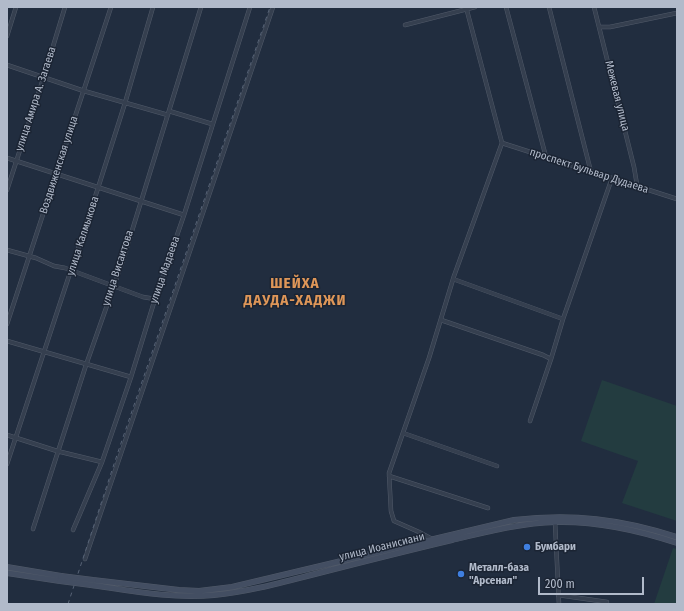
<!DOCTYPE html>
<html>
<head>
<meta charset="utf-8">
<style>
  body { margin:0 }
  #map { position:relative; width:684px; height:611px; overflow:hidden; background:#212d3f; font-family:"Fira Sans Condensed",sans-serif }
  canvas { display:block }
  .frame { position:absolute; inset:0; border:8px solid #b1baca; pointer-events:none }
  .scale { position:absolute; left:538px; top:577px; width:106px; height:18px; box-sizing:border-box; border:2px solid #b1baca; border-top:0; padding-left:5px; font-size:12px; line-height:14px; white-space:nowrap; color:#b1baca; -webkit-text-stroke:3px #1b2433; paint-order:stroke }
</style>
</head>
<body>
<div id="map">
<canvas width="684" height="611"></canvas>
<div class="frame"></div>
<div class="scale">200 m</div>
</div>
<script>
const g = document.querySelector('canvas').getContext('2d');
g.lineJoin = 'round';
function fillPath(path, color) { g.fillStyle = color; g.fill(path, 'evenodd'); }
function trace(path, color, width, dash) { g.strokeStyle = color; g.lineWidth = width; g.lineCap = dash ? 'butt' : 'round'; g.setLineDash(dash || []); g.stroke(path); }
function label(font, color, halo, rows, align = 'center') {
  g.font = font + ' "Fira Sans Condensed",sans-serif'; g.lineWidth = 3; g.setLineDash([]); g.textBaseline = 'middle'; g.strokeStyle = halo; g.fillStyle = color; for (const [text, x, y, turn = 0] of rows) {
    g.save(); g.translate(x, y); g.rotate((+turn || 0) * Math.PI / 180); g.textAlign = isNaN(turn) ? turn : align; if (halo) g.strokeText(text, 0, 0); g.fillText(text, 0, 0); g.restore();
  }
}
const green = new Path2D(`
  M602,380L677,406V521L622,503L638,461L581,441Z
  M673,548L677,549V604H654Z`);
const minor = new Path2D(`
  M466,7L502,143
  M506,7L546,157
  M549,7L591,172
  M594,7L634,167L637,185
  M405,25L475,7
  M599,27H610L677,13
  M7,36L16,7
  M7,65L84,91L168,115
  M169,111L212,124
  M502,143L677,199
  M7,158L184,215
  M7,190L44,76L65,7
  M7,250L36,258L54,266L65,268L143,297L155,299
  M453,279L563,319
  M441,320L543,355L551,359
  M7,324L111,7
  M7,341L131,377
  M530,421L551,359L563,319L612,178
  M403,433L497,466
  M7,435L57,451L102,462
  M7,464L98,188L125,103L153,7
  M389,476L488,508
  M555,522L559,604
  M33,529L86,365L123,260L201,7
  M73,530L102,462L131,377L155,299L184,215L250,7
  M432,539L419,532L394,521L391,511L389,473L429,358L454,276L502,143
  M85,559L273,7
  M558,595L607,602L606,604`);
const secondary = new Path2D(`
  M7,567L61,576
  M7,573L60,581
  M93,580L179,590L199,591L232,587L514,520C572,513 621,519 677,537
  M91,585C132,591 173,599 214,595C247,592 280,583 311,575C358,563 405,551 452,540C486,532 520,523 556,522C597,521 638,530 677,543`);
const rail = new Path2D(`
  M68,604L118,452L270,7`);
const secondaryBridge = new Path2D(`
  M61,576L93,580
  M60,581L91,585`);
const markers = [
  [527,547,4,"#3f7fe0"],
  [461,574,4,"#3f7fe0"]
];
const streetNames = [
  ["Межевая улица",617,96,76],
  ["улица Амира А. Загаева",36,99,-72],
  ["Воздвиженская улица",59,165,-72],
  ["проспект Бульвар Дудаева",589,171,18],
  ["улица Калмыкова",83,236,-72],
  ["улица Висаитова",118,268,-72],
  ["улица Мадаева",165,270,-71],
  ["улица Иоанисиани",382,547,-14]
];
const poiNames = [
  ["Бумбари",535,547],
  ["Металл-база",469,568],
  ["\"Арсенал\"",469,581]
];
const districtNames = [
  ["ШЕЙХА",295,284],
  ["ДАУДА-ХАДЖИ",295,301]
];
fillPath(green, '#233c40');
trace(minor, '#515a69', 4.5);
trace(secondary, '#515a69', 6);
trace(minor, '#353f4f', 3.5);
trace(secondary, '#434e62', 5);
trace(rail, '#576376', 1, [4, 4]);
trace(secondaryBridge, '#515a69', 6, []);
trace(secondaryBridge, '#434e62', 5);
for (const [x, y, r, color] of markers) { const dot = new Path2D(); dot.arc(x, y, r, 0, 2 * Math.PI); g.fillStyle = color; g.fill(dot); trace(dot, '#1b2433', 1.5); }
label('11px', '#b1baca', '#1b2433', streetNames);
label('bold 11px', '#b1baca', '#1b2433', poiNames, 'left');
g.letterSpacing = '1px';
label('bold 15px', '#de9658', '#1b2433', districtNames);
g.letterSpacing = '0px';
</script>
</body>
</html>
